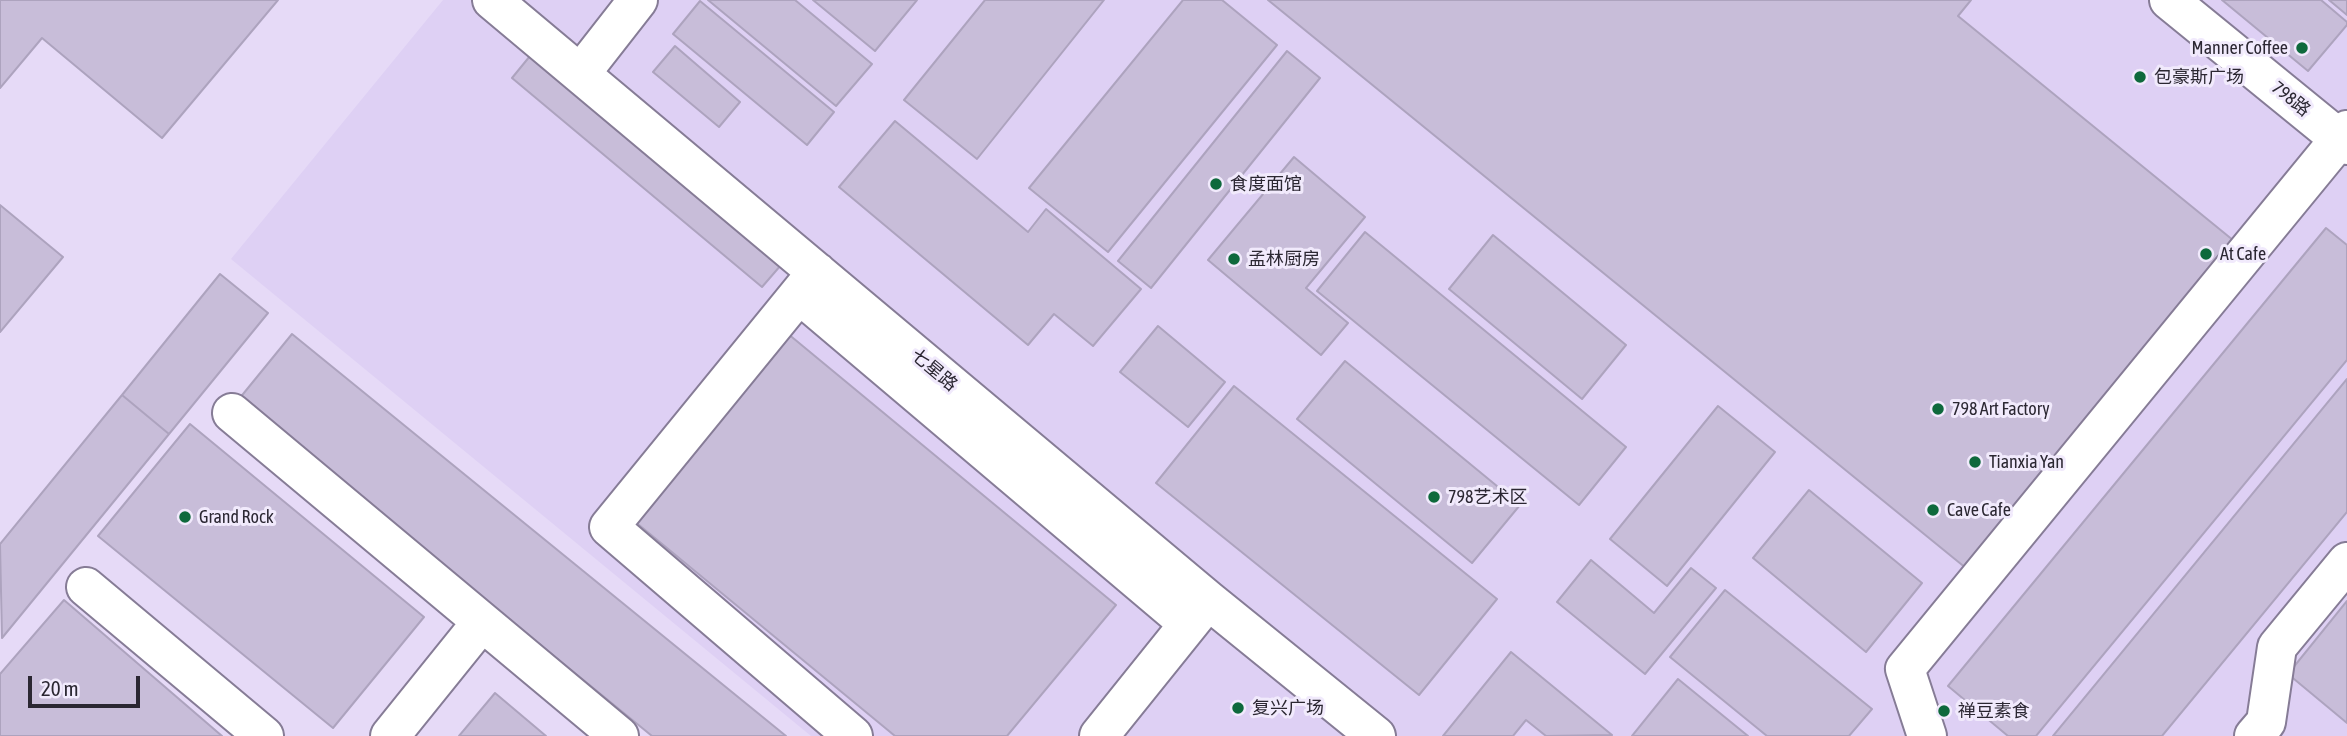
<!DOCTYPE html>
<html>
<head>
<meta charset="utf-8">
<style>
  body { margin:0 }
  #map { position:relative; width:2347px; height:736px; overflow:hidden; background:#e6daf7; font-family:"Asap Condensed",sans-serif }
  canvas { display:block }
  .scale { position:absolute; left:28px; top:676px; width:112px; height:32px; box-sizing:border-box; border:4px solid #2b2732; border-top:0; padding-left:9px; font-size:21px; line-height:24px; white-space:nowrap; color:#2b2732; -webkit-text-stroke:5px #f1eafc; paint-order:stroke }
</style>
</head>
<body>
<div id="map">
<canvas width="2347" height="736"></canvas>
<div class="scale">20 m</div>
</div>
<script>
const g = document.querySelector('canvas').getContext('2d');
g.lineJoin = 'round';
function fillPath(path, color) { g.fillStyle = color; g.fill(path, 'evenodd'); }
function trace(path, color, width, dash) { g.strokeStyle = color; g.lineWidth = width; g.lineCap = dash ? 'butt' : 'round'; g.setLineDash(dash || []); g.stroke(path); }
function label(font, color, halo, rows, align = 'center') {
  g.font = font + ' "Asap Condensed","Noto Sans SC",sans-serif'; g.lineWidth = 6; g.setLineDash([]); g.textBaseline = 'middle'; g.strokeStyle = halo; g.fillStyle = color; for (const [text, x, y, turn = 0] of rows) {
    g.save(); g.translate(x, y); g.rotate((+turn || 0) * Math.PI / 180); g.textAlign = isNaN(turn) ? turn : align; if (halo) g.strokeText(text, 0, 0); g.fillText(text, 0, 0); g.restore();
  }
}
const built = new Path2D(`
  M443,0H2347V736H811L231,259Z`);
const building = new Path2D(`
  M0,0H278L162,138L42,38L0,88Z
  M708,0H795L872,64L836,106Z
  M813,0H917L875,51Z
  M985,0H1104L977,159L904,100Z
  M1183,0H1222L1277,45L1108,252L1029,188Z
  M1268,0H1971L1958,16L2239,245L1972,573Z
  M2222,0H2321L2347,22V25L2308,71Z
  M2329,0H2347V15Z
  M700,1L834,112L807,145L673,34Z
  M675,46L740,102L719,127L653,72Z
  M1287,51L1320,78L1151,288L1118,261Z
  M530,56L781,265L762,287L512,78Z
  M895,121L1028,232L1046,209L1141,289L1093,346L1054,314L1028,345L839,187Z
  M1294,157L1365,217L1306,288L1348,323L1321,355L1208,260Z
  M0,205L63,257L0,332Z
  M2326,228L2347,245V360L2036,736H2008L1948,686Z
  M1365,232L1626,447L1579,505L1317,291Z
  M1493,235L1626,345L1582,399L1449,289Z
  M220,274L268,313L169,434L122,395Z
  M1158,326L1225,382L1188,427L1120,372Z
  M787,333L1116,605L1007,736H895L633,520Z
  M292,334L786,736H652L239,399Z
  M1345,361L1520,505L1472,563L1297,419Z
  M2347,379V512L2162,736H2053Z
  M1234,386L1497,599L1419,695L1156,483Z
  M122,395L169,434L2,638L0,544Z
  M1718,406L1775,452L1667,586L1610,539Z
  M190,424L424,617L333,728L98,536Z
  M1809,490L1922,583L1866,652L1753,558Z
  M1591,560L1654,613L1691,568L1716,588L1645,674L1557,602Z
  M1725,590L1872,709L1849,736H1767L1670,657Z
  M64,600L222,736H0V674Z
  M2347,601V723L2288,674Z
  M1511,652L1612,735L1546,736L1526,720L1513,736H1443Z
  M1678,679L1748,736H1632Z
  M495,693L546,736H459Z`);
const minor = new Path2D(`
  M492,0L1208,600L1376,736
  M2169,0L2347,145
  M581,73L638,0
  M817,272L609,527L853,736
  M799,294L1189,624
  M232,413L619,736
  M86,587L264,736
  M390,736L481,623
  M1099,736L1205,604
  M1927,736L1905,669L2347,130
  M2254,736L2266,722L2277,647L2347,562`);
const markers = [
  [2302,48,7,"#0e693c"],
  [2140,77,7,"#0e693c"],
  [1216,184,7,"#0e693c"],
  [2206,254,7,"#0e693c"],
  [1234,259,7,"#0e693c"],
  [1938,409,7,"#0e693c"],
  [1975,462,7,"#0e693c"],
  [1434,497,7,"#0e693c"],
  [1933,510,7,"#0e693c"],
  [185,517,7,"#0e693c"],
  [1238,708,7,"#0e693c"],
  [1944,711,7,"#0e693c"]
];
const poiNames = [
  ["Manner Coffee",2288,48,"right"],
  ["包豪斯广场",2154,77],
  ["食度面馆",1230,184],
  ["At Cafe",2220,254],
  ["孟林厨房",1248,259],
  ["798 Art Factory",1952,409],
  ["Tianxia Yan",1989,462],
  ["798艺术区",1448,497],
  ["Cave Cafe",1947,510],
  ["Grand Rock",199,517],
  ["复兴广场",1252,708],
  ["禅豆素食",1958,711]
];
const streetNames = [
  ["798路",2291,99,39],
  ["七星路",934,370,40]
];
fillPath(built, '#ded0f4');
fillPath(building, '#c8bdd9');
trace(building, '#ada3be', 2);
trace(minor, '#867c96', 42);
trace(minor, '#fff', 38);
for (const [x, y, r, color] of markers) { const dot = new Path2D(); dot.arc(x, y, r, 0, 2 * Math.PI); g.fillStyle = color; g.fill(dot); trace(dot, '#f1eafc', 2.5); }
label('18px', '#2b2732', '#f1eafc', poiNames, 'left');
label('18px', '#2b2732', '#f1eafc', streetNames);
</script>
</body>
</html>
